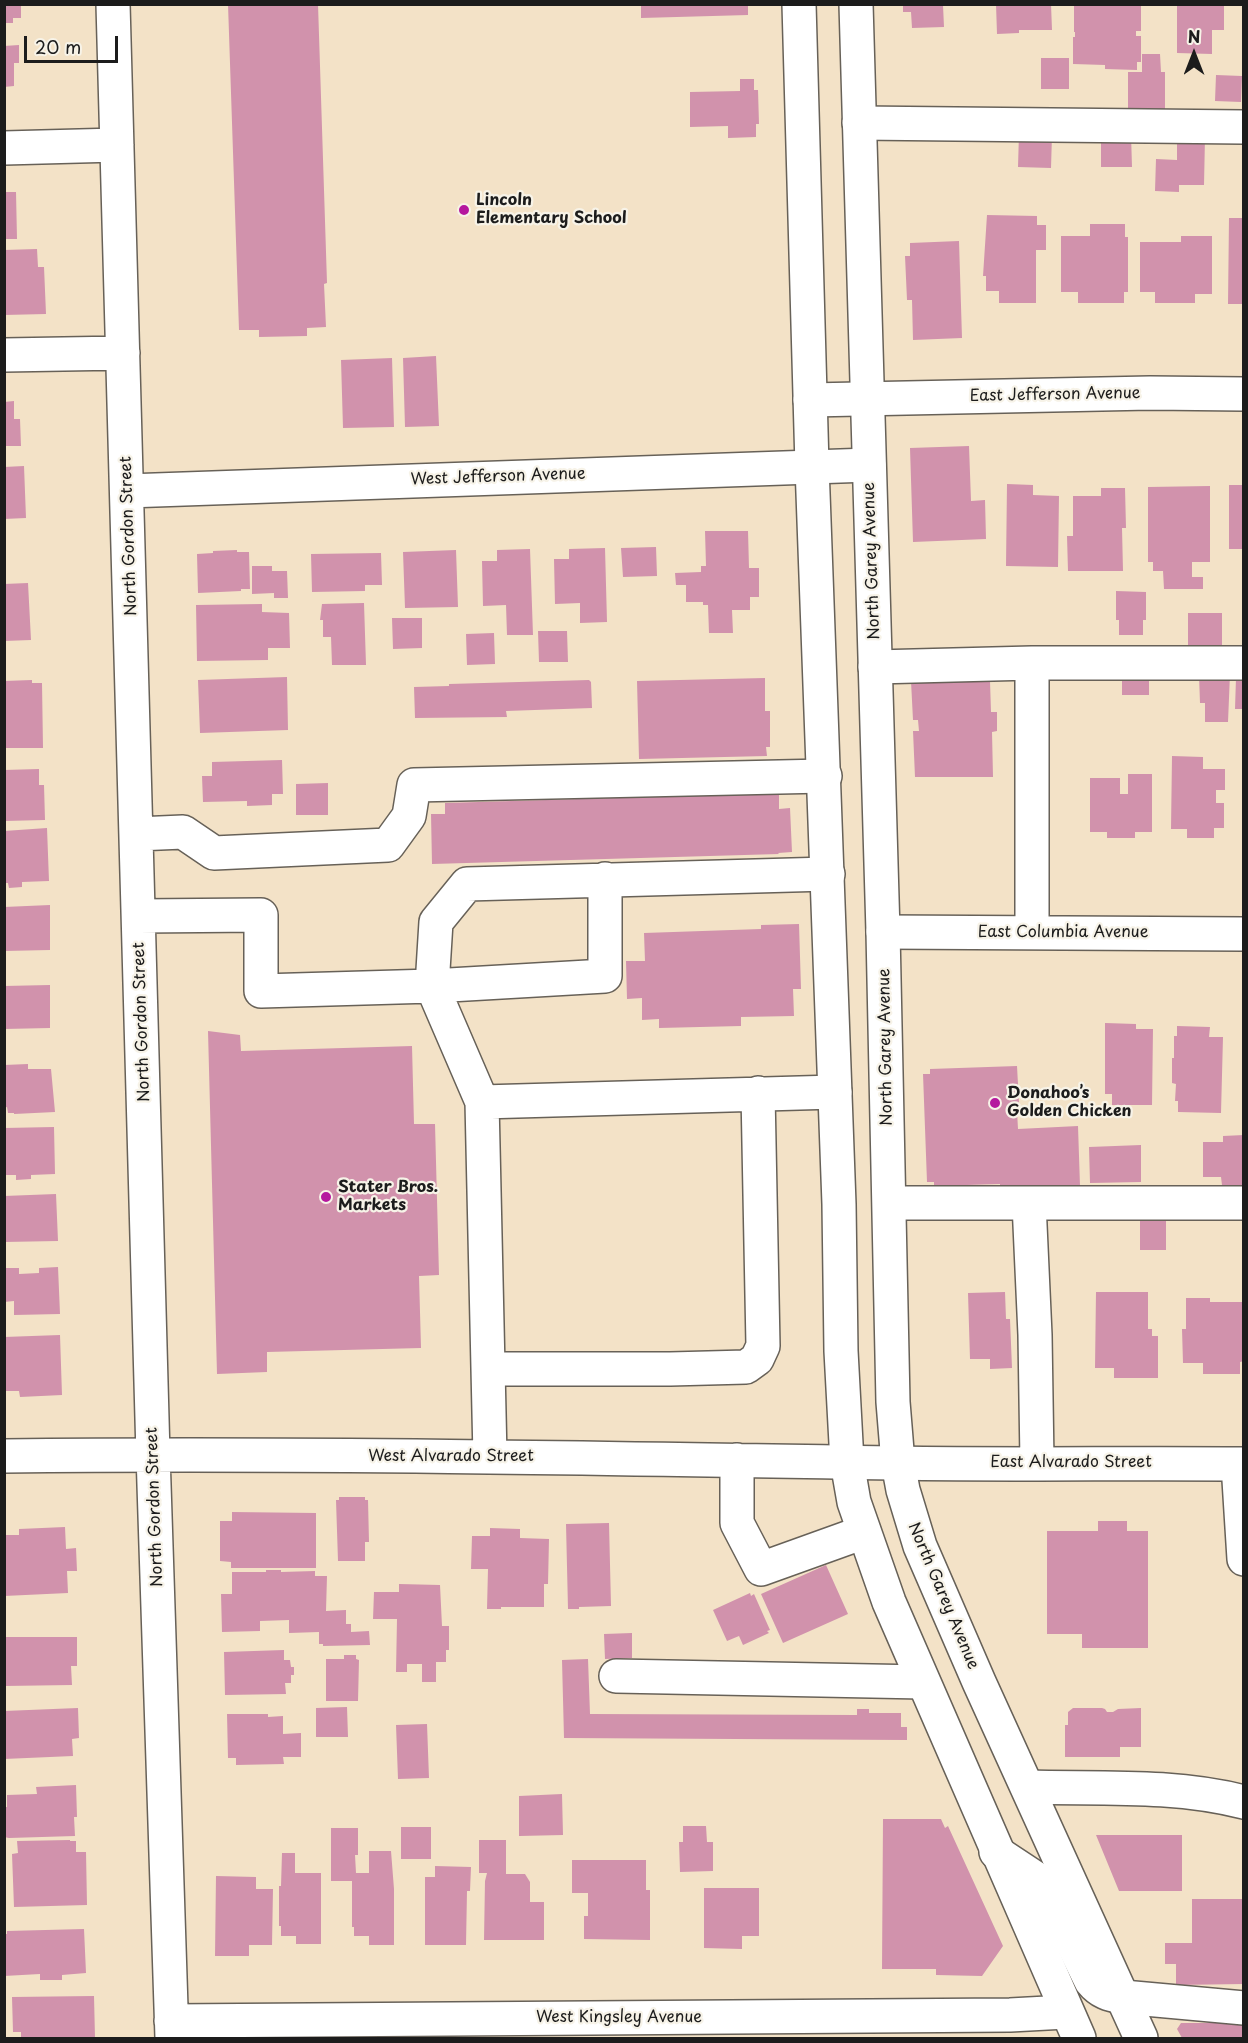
<!DOCTYPE html>
<html>
<head>
<meta charset="utf-8">
<style>
  body { margin:0 }
  #map { position:relative; width:1248px; height:2043px; overflow:hidden; background:#f3e2c7; font-family:"Playpen Sans",sans-serif }
  canvas { display:block }
  .frame { position:absolute; inset:0; border:6px solid #1c1c1c; pointer-events:none }
  .north { position:absolute; left:1164px; top:24px; width:60px; height:60px; -webkit-text-stroke:4px #f7f3e8; paint-order:stroke; rotate:0deg; font-size:16px; font-weight:700; line-height:24px; text-align:center; color:#1c1c1c }
  .north::after { content:''; display:block; margin:auto; width:21px; height:27px; background:#1c1c1c; clip-path:polygon(50% 0,100% 100%,50% 72%,0 100%) }
  .scale { position:absolute; left:24px; top:36px; width:94px; height:27px; box-sizing:border-box; border:3px solid #1c1c1c; border-top:0; padding-left:8px; font-size:18px; line-height:21px; white-space:nowrap; color:#1c1c1c; -webkit-text-stroke:4px #f7f3e8; paint-order:stroke }
</style>
</head>
<body>
<div id="map">
<canvas width="1248" height="2043"></canvas>
<div class="frame"></div>
<div class="north">N</div>
<div class="scale">20 m</div>
</div>
<script>
const g = document.querySelector('canvas').getContext('2d');
g.lineJoin = 'round';
function fillPath(path, color) { g.fillStyle = color; g.fill(path, 'evenodd'); }
function trace(path, color, width, dash) { g.strokeStyle = color; g.lineWidth = width; g.lineCap = dash ? 'butt' : 'round'; g.setLineDash(dash || []); g.stroke(path); }
function label(font, color, halo, rows, align = 'center') {
  g.font = font + ' "Playpen Sans",sans-serif'; g.lineWidth = 4.5; g.setLineDash([]); g.textBaseline = 'middle'; g.strokeStyle = halo; g.fillStyle = color; for (const [text, x, y, turn = 0] of rows) {
    g.save(); g.translate(x, y); g.rotate((+turn || 0) * Math.PI / 180); g.textAlign = isNaN(turn) ? turn : align; if (halo) g.strokeText(text, 0, 0); g.fillText(text, 0, 0); g.restore();
  }
}
const building = new Path2D(`
  M4,4H21V18H13V23H4Z
  M228,4H318L327,283L324,284L326,327L307,328V336L259,337V330H239Z
  M641,4H748V15L641,18Z
  M996,4H1051L1052,30H1019V33L997,34Z
  M1136,4V6H1141V31H1136V36H1141V62H1137V70L1105,69V65L1073,64V37H1075V32H1074V5Z
  M1177,4H1224V30H1212V54L1177,53Z
  M903,5H943L944,27L912,28L911,12H903Z
  M19,45V63H14V86L4,87V46Z
  M1142,54H1160L1161,72H1165V113H1128V72H1142Z
  M1041,58H1069V89H1041Z
  M1216,75L1242,76L1241,102L1215,101Z
  M740,79H754V90H758L759,124H756V137L728,138V126L690,127V92L740,91Z
  M1019,133L1052,135L1051,168L1018,167Z
  M1101,134H1131L1132,167H1101Z
  M1177,136L1205,137L1204,185H1179V192L1155,191L1156,159L1177,160Z
  M4,192H16L17,239H4Z
  M987,215L1037,216V225H1046V250H1036V303H999V291H986V276H983Z
  M1229,218H1244V304H1228Z
  M1090,224H1125V237H1128V292H1124V303H1078V292H1061V236H1090Z
  M1181,236H1212V294H1195V303H1155V292H1140V242H1181Z
  M959,241L962,338L913,340L912,300H907L905,256H910V243Z
  M37,249L38,267H44L46,314L4,315V250Z
  M436,356L439,426L405,427L403,358Z
  M392,358L394,427L343,428L341,360Z
  M14,401V419H20L21,446H4V402Z
  M969,446L971,501L985,500L986,539L913,542L910,448Z
  M24,466L26,518L4,519V467Z
  M1007,484L1033,485V495L1059,496L1058,567L1006,566Z
  M1229,485H1244V549H1229Z
  M1210,486V562H1192V577H1203V589H1164L1163,571H1153V562H1148V487Z
  M1101,488H1125L1126,528H1122L1123,571H1068L1067,536H1073V496H1101Z
  M705,531H748L749,568H759V597H750V610H732L733,633H709L708,605H703V602H686V585H676L675,573L701,572V566H706Z
  M656,547L657,576L623,577L621,548Z
  M605,548L607,622L580,623V603L555,604L554,559H569V549Z
  M530,549L533,635H507L506,605L483,606L482,561H497V550Z
  M237,550V552H249L250,589H241V591L198,593L197,554L213,553V551Z
  M456,550L458,607L405,608L403,552Z
  M381,553L382,585H365V591L312,592L311,554Z
  M252,566H272V571H287L288,598H274V593L252,594Z
  M28,583L31,640L4,641V584Z
  M1116,591L1146,592V620H1143V635H1119V620H1116Z
  M364,603L366,665H332L331,637H323V620H320L322,604Z
  M262,604V612L289,613L290,648H268V660L197,661L196,605Z
  M1188,613H1222V645H1188Z
  M392,618H422V648L393,649Z
  M538,631H567L568,662H539Z
  M494,633L495,664L467,665L466,634Z
  M1230,674L1228,722H1205V703H1200L1199,675Z
  M1122,676H1149V695H1122Z
  M287,677L288,730L200,733L198,680Z
  M765,678V711H770V747H766L767,756L639,759L637,681Z
  M1236,678H1244V709H1235Z
  M32,680V683H42L43,748H4V681Z
  M589,680L591,682L592,708L506,711L507,717L415,718L414,687L449,686V684Z
  M911,681H990L991,712H997V731L992,732L993,777H915L913,731H919L918,720H913Z
  M1172,756L1203,757V769H1225V790H1216V803H1224V828H1214V838H1187V829H1171Z
  M282,760L283,794H272V805L247,806V801L203,802L202,776H212V762Z
  M39,769V785H44L45,820L4,821V770Z
  M1128,774H1152V832H1135V838H1107V832H1090V778H1120V794H1128Z
  M328,783V815H296V784Z
  M779,793V809L790,808L792,852L778,853L779,854L432,864L431,814H445V803Z
  M47,828L49,881L22,882V887L9,888L8,883H4V831Z
  M50,905V950L4,951V907Z
  M799,924L801,989H793L794,1016L741,1017V1026L659,1028V1019L642,1020V998L627,999L626,961H645L644,933L761,929V925Z
  M50,985V1028L4,1029V986Z
  M1105,1023L1136,1024V1029H1153L1152,1105H1112V1094H1105Z
  M1177,1026L1210,1027L1209,1037H1223L1221,1113L1178,1112V1101H1175L1176,1084L1172,1083V1058H1174V1036H1177Z
  M208,1031L240,1035L241,1051L412,1046L414,1124H435L439,1275L419,1276L421,1348L267,1352V1372L217,1374Z
  M28,1064V1069H51L55,1112L14,1114V1113H8L7,1107L4,1108V1065Z
  M1017,1066L1019,1103L1010,1104V1111H1017L1018,1129L1078,1126L1080,1186L1000,1189V1184L934,1186V1182H927L923,1074H930V1069Z
  M54,1127L55,1174L31,1175V1179L16,1180V1175H4V1128Z
  M1244,1135V1185H1222L1221,1177H1203V1142H1223V1136Z
  M1141,1145V1182L1090,1183L1089,1147Z
  M56,1194L58,1241L4,1242V1196Z
  M1140,1214H1166V1250H1140Z
  M58,1267L60,1314L14,1315V1301L4,1302V1268H19V1274L39,1273V1268Z
  M1005,1292L1006,1319H1010L1012,1368L990,1369V1359H970L968,1293Z
  M1096,1292H1148V1329H1152V1336H1158V1378H1114V1368H1095Z
  M1186,1298H1210V1302H1243L1244,1361L1240,1362V1374H1203V1363H1183L1182,1329H1186Z
  M60,1335L62,1395L20,1397L19,1391H4V1337Z
  M339,1497H365V1500H368L369,1542H365V1561H338L336,1500H339Z
  M232,1512L316,1513V1568H231V1562L220,1561V1521H232Z
  M1098,1521H1127V1531H1148V1648H1082V1634H1047V1531H1098Z
  M609,1523L611,1606L579,1607V1609H568L566,1524Z
  M65,1527L66,1549L76,1548L77,1571H67L68,1593L4,1596V1535H19V1529Z
  M490,1528L520,1529V1538L549,1539L548,1584H544V1607H501V1609H487L488,1569H471L472,1536H490Z
  M826,1565L848,1614L783,1643L761,1594Z
  M266,1570H281V1572L315,1571V1576H327L326,1611L346,1610V1624H351V1632L369,1631L370,1645L323,1646V1644H319V1632L289,1633V1620L260,1621V1631L222,1632L221,1594H232V1572H266Z
  M399,1584L440,1585L442,1626H449V1650H446V1662H436V1682H422V1664H407V1672H396L397,1619H373L374,1592H399Z
  M750,1593L751,1596L754,1594L770,1630L767,1631L769,1633L743,1645L739,1636L727,1641L713,1610Z
  M632,1633V1658L605,1659L604,1634Z
  M4,1637H77V1666H71L72,1685L4,1686Z
  M284,1650V1660H290L291,1667H294V1675H291V1683H285L286,1694L225,1695L224,1652Z
  M344,1655H356V1659L359,1660L358,1701H326V1659H344Z
  M588,1659L590,1714L857,1715V1709H869V1713H901V1727H907V1740L564,1738L562,1660Z
  M347,1707L348,1737H316V1708Z
  M78,1708L79,1738L72,1739L73,1756L4,1759V1711Z
  M1073,1708H1102L1105,1709L1107,1712H1113L1118,1709L1141,1708V1747H1120V1757H1065V1725H1068V1712Z
  M227,1714H268V1717L283,1716V1734L301,1733V1757H283L284,1764L236,1765V1758H228Z
  M427,1724L429,1778L398,1779L396,1725Z
  M76,1785L77,1817H74L75,1836L9,1838L4,1837V1807H7V1795L37,1794L36,1787Z
  M562,1794L563,1835L519,1836V1796Z
  M883,1819H941L945,1828L948,1826L1003,1946L982,1976L936,1975V1969H882Z
  M683,1826H706L707,1842H713V1871L680,1872L679,1842H683Z
  M401,1827H431V1859H401Z
  M331,1828H358V1855H355L356,1873H369V1851H391L394,1889V1945H369V1936H354V1927H352V1881H331Z
  M1096,1835H1182V1891H1119Z
  M70,1840V1841H76V1852H86L87,1905L14,1907L12,1854L18,1853L17,1841Z
  M479,1840H506V1874H525L530,1882V1902H544V1940H484L485,1881L487,1873H479Z
  M282,1853H295V1873H321V1944H296V1936H281V1926H279V1886H281Z
  M572,1860H646V1890H650V1940L584,1939V1916H588V1893H572Z
  M435,1866L471,1867L470,1891H467L466,1945H425V1877H435Z
  M216,1876L256,1877V1889H273L272,1945H249V1956H215Z
  M704,1888H759V1936H742V1949L704,1948Z
  M1192,1899H1244V1984L1176,1985V1964H1165V1943H1192Z
  M84,1929L86,1973L62,1975V1980H40V1974L4,1976V1934H7V1931Z
  M94,1996L95,2038H21V2032H13L12,1997Z
  M1181,2023H1244V2038H1182L1177,2029Z`);
const minor = new Path2D(`
  M113,4L153,1454L172,2038
  M859,123L1244,127
  M4,148L117,145
  M4,355L123,353
  M810,400L1150,393L1244,394
  M127,491L869,465
  M875,667L1032,663H1244
  M137,834L183,832L214,853L388,845L409,816L414,785L825,776
  M605,879V976L432,986L436,922L467,884L828,874
  M139,916L261,915V991L432,986L482,1102L490,1457
  M883,932L1244,934
  M1032,932V663
  M482,1102L835,1092
  M890,1203H1244
  M1029,1203L1035,1335L1037,1462
  M488,1369H670L746,1367L757,1359L763,1346L758,1093
  M4,1456C301,1453 598,1458 895,1463C1011,1465 1127,1463 1244,1464
  M737,1460V1523L761,1569L864,1532
  M1238,1464L1244,1559
  M616,1676L923,1682
  M1028,1787C1099,1789 1174,1784 1244,1802
  M996,1852L1043,1883L1091,1981C1100,1992 1109,1995 1123,1997L1244,2008
  M171,2021L1010,2015L1066,2012`);
const major = new Path2D(`
  M799,4L812,466L839,1204L841,1351L847,1462L854,1502L889,1602L1079,2038
  M856,4L883,932L893,1402L898,1463L903,1490L920,1546L979,1682L1141,2038`);
const markers = [
  [464,210,6,"#b5179e"],
  [995,1103,6,"#b5179e"],
  [326,1197,6,"#b5179e"]
];
const poiNames = [
  ["Lincoln",476,201],
  ["Elementary School",476,219],
  ["Donahoo’s",1007,1094],
  ["Golden Chicken",1007,1112],
  ["Stater Bros.",338,1188],
  ["Markets",338,1206]
];
const streetNames = [
  ["East Jefferson Avenue",1055,395,-1],
  ["West Jefferson Avenue",498,477,-2],
  ["North Gordon Street",129,536,-92],
  ["North Garey Avenue",872,561,-92],
  ["East Columbia Avenue",1063,933],
  ["North Gordon Street",142,1022,-92],
  ["North Garey Avenue",886,1047,-91],
  ["West Alvarado Street",451,1457],
  ["East Alvarado Street",1071,1463],
  ["North Gordon Street",155,1507,-92],
  ["North Garey Avenue",943,1596,67],
  ["West Kingsley Avenue",619,2018]
];
fillPath(building, '#d192ac');
trace(minor, '#676158', 36);
trace(major, '#676158', 36);
trace(minor, '#fff', 33);
trace(major, '#fff', 33);
for (const [x, y, r, color] of markers) { const dot = new Path2D(); dot.arc(x, y, r, 0, 2 * Math.PI); g.fillStyle = color; g.fill(dot); trace(dot, '#f7f3e8', 2); }
label('bold 16px', '#1c1c1c', '#f7f3e8', poiNames, 'left');
label('16px', '#1c1c1c', '#f7f3e8', streetNames);
</script>
</body>
</html>
